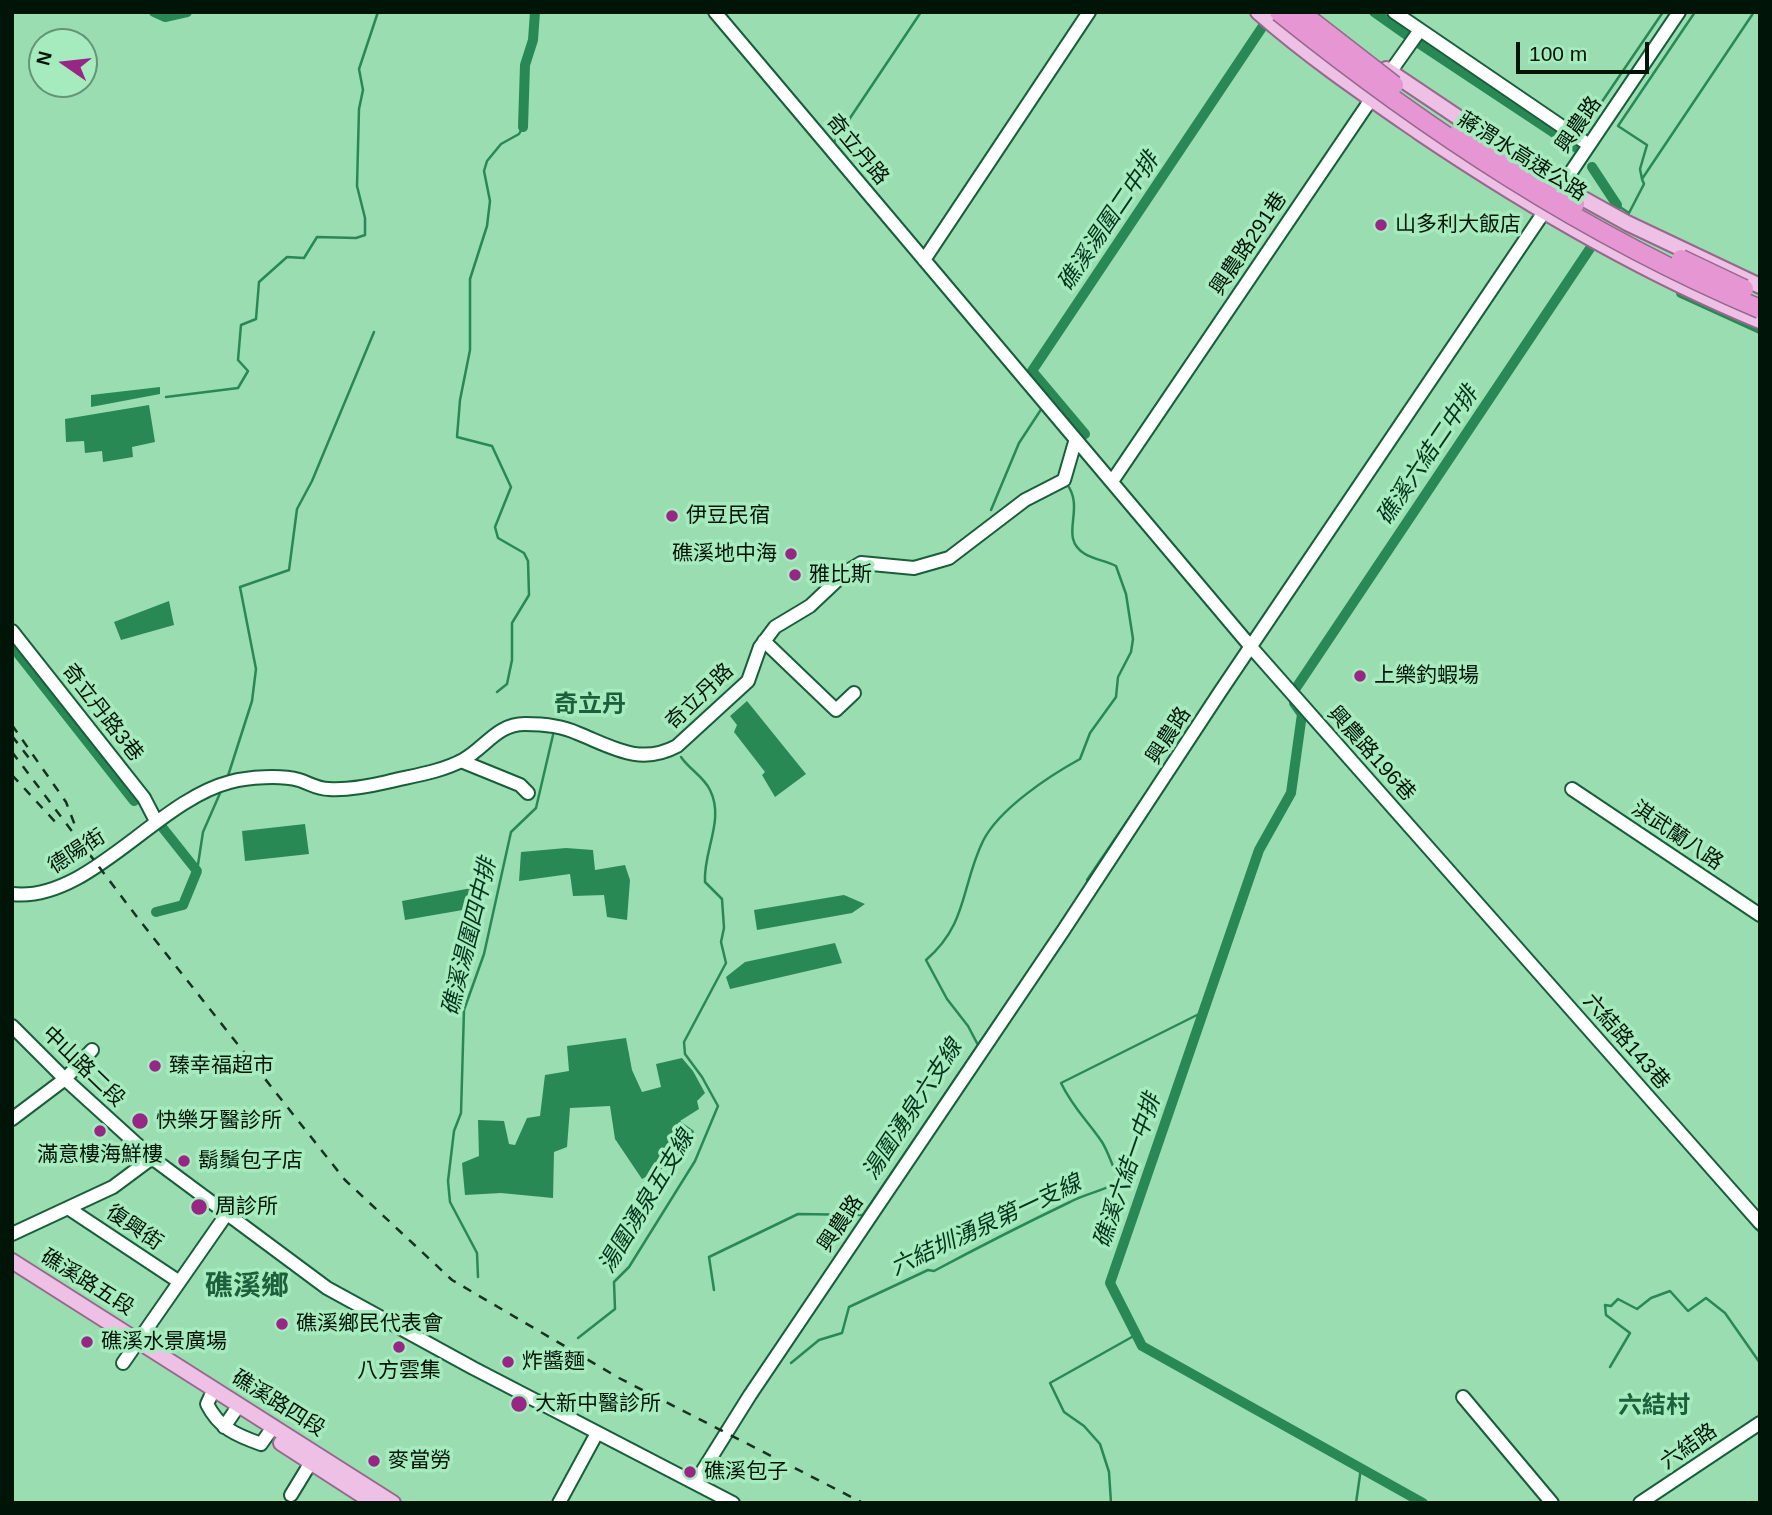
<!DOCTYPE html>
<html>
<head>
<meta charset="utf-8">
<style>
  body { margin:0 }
  #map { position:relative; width:1772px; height:1515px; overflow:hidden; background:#99ddb1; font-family:Helvetica,sans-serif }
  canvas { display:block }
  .frame { position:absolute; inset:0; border:14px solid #001507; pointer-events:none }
  .north { position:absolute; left:28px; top:28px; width:70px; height:70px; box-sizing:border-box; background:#a6ebbe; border:2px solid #649575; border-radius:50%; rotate:284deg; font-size:19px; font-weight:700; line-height:28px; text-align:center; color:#001507 }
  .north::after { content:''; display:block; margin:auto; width:24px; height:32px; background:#972685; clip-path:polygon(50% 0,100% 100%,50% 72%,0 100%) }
  .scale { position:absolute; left:1516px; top:42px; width:133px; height:32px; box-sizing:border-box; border:4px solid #001507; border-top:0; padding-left:9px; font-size:21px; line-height:24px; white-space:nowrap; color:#001507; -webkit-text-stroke:5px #a6ebbe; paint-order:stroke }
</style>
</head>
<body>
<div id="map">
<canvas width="1772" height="1515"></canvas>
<div class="frame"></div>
<div class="north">N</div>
<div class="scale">100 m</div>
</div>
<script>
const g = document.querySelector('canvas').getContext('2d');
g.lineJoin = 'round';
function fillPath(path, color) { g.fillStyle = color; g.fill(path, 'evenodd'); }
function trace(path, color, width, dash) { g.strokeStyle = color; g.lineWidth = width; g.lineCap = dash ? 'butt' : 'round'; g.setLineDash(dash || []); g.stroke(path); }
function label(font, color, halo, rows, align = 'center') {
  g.font = font + ' Helvetica,"Noto Sans TC",sans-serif'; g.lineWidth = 7; g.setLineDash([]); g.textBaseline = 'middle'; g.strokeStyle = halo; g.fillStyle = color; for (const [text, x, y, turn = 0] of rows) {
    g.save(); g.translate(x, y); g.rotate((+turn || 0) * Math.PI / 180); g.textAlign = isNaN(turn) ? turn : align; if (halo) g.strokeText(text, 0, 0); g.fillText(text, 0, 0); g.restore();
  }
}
const water = new Path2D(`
  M160,387V394L91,407V395Z
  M149,405L155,442L132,447L133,457L103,462L102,451L85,453L84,441L66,442L65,419Z
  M169,601L174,625L121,640L114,622Z
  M747,701L806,774L775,797L762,775L765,772L734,732L737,725L730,716Z
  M305,824L309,854L245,861L242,831Z
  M566,848L593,850L595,870L625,865L630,880L627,920L607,917L604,895L573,896L570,874L519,881L521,852Z
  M477,887L480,907L405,920L402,901Z
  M844,895L865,904L852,913L757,930L754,910Z
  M835,943L842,963L730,989L726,977L745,962Z
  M626,1038L632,1070L642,1092L661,1087L656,1064L682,1058L693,1071L705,1093L697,1101L699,1109L680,1121L694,1131C688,1159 666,1167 642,1179L615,1139L610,1106L570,1108L567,1147L554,1152L553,1198L501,1193L465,1195L462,1163L479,1156L478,1120L504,1121L509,1144L515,1145L527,1118L540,1116L545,1075L569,1071L567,1046Z`);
const stream = new Path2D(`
  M1582,131L1663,12
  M834,142L921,12
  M1574,144V143
  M1642,179L1640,169L1647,145L1618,126L1695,12
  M1617,205L1629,213L1644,184L1642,179L1754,12
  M166,397L238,388L248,371L238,360L241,325L256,319L259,282L287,257L304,258L317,237L356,238L365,235V218L357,186L359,109L363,90L359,69L378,12
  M991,510L1019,443L1042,408
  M497,692L507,684L512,660V623L529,595L528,561L524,553L498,538L495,527L511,487L492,446L457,437L460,400L470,350V279L487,226L490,201L484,171L487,161L501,144L519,134L523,127
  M1302,714L1343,761
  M227,779L252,701L256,669L240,587L289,570L297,509L312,481L374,332
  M197,871L203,832L221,791
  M1087,880L1140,802
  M978,1045L1038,957
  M1644,1101L1760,1233
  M478,1277L477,1253L450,1202L448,1181L454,1131L461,1113L464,1010L484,954L511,832L536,808L553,735
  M714,1290L709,1257L798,1214L863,1215L978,1045L968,1026L947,999L926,960C968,924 961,886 983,841C999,809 1049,776 1080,759L1090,733L1116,697L1118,677L1131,652L1133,639L1126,594L1116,566C1106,561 1093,559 1085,554C1057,537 1087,509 1066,483
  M578,1338L615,1309L614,1282L629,1267L695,1161L718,1106L702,1077L685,1054L684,1042L726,963L721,942L724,928L722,899L705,882C703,851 725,820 710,790C704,777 689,769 681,757
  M791,1363L819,1340L842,1333L849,1307L928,1270L934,1271C979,1247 1024,1224 1070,1202C1087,1193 1104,1191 1120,1181C1113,1169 1109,1153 1102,1142C1087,1120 1073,1108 1061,1083L1203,1012
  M1610,1367L1630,1333L1606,1315L1605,1305L1611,1306L1618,1299L1637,1309L1651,1298L1670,1291L1688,1311L1706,1298L1725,1313L1760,1363
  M1111,1503L1109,1472L1100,1444L1084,1426L1064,1412L1050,1383L1139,1333
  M1356,1503L1361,1468`);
const canal = new Path2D(`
  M154,12L165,17L187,12
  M1374,12L1408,36
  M1420,44L1577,148
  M523,127L525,65L533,40L535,12
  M1592,167L1617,205
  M1681,293L1760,329
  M1085,434L1032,371L1263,26
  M12,646L134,801
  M1296,688L1593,244
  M1294,703L1302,714L1291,793L1259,850L1110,1283L1142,1346L1423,1503
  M156,912L183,905L197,871L162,827`);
const minor = new Path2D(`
  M715,12L1251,647L1760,1223
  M1394,12L1589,145
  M1386,78L1420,30
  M924,260L1089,12
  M1113,480L1376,92
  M12,631L144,798L156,821
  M764,641L836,710L854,693
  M461,761L520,785L528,793
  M1572,789L1760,915
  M12,894C88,903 156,801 230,782C248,777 281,775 299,780C309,783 317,789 329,789C346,790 370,786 387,782C411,776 441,772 463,760C486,747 497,724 525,724C542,724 562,726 577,733C612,747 640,766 677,746L748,681L760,647L775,627L810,606L846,572L861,563L914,568L949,558L1025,500L1064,480L1075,442
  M12,1026L65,1079L152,1158L327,1288L473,1368L733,1503
  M12,1119L65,1079L92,1050
  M68,1208L178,1281
  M12,1234L113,1187L152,1158
  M123,1363L226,1215
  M214,1389L207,1404C219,1428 236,1435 261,1444L273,1427
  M1463,1397L1552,1503
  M224,1427L239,1405
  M695,1483L750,1395L1063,931L1220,692L1679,12
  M291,1495L316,1454
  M559,1503L597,1433
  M1640,1503L1760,1423`);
const major = new Path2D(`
  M1258,12C1309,57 1365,95 1420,133C1527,205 1641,272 1760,321
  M1386,69L1535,169
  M1564,188L1627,223L1760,286
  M12,1261L393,1503
  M281,1443L374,1503`);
const rail = new Path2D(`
  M12,725L66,802L76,828
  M12,736L29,758
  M12,752L137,917L345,1180L452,1280L619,1378L863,1503
  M12,775L59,826`);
const highwayBridge = new Path2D(`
  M1279,12C1427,131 1585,235 1760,309
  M1300,12L1394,85
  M1459,132L1575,204
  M1681,259L1744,289`);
const markers = [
  [1381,225,7,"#972685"],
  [672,516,7,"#972685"],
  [791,554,7,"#972685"],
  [795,575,7,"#972685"],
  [1360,676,7,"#972685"],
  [155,1066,7,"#972685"],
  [140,1121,9,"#972685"],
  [100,1131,7,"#972685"],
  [184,1161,7,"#972685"],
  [199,1207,9,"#972685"],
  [282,1324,7,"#972685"],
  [87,1342,7,"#972685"],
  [399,1347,7,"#972685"],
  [508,1362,7,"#972685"],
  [519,1404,9,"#972685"],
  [374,1461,7,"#972685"],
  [690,1472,7,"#972685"]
];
const streetNames = [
  ["興農路",1579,125,-55],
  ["奇立丹路",857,150,50],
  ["蔣渭水高速公路",1522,157,32],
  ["興農路291巷",1249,244,-56],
  ["奇立丹路",700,697,-44],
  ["奇立丹路3巷",102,713,52],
  ["興農路",1169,736,-57],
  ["興農路196巷",1371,754,48],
  ["淇武蘭八路",1677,836,34],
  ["德陽街",77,852,-33],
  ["六結路143巷",1626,1042,49],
  ["中山路二段",83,1067,44],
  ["興農路",841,1224,-56],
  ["復興街",134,1228,34],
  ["礁溪路五段",87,1283,32],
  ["礁溪路四段",278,1404,32],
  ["六結路",1689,1447,-35]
];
const poiNames = [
  ["山多利大飯店",1395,225],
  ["伊豆民宿",686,516],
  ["礁溪地中海",777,554,"right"],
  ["雅比斯",809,575],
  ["上樂釣蝦場",1374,676],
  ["臻幸福超市",169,1066],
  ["快樂牙醫診所",156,1121],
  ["滿意樓海鮮樓",100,1155,"center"],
  ["鬍鬚包子店",198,1161],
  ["周診所",215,1207],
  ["礁溪鄉民代表會",296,1324],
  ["礁溪水景廣場",101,1342],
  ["炸醬麵",522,1362],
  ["八方雲集",399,1371,"center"],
  ["大新中醫診所",535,1404],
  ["麥當勞",388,1461],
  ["礁溪包子",704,1472]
];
const waterNames = [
  ["礁溪湯圍二中排",1109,222,-56],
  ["礁溪六結二中排",1428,456,-56],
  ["礁溪湯圍四中排",470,937,-76],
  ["湯圍湧泉六支線",913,1110,-57],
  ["礁溪六結一中排",1128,1171,-71],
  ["湯圍湧泉五支線",647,1202,-59],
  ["六結圳湧泉第一支線",986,1226,-25]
];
const quarterNames = [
  ["奇立丹",590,705],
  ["六結村",1654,1406]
];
const districtNames = [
  ["礁溪鄉",247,1287]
];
fillPath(water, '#298955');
trace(stream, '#298955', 2.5);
trace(canal, '#298955', 10);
trace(minor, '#185f39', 16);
trace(major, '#95698c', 18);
trace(minor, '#fff', 12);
trace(major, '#efc0e5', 14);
trace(rail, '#173320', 2.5, [9, 9]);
trace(highwayBridge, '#95698c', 21, []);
trace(highwayBridge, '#e596d3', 18);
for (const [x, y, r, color] of markers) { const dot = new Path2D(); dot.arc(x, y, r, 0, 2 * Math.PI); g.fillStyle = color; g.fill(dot); trace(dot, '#a6ebbe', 2.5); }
label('21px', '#001507', '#a6ebbe', streetNames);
label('21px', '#001507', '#a6ebbe', poiNames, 'left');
label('italic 23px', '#00341a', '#a6ebbe', waterNames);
label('bold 24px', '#1a603b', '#a6ebbe', quarterNames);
label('bold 28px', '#1a603b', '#a6ebbe', districtNames);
</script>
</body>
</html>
